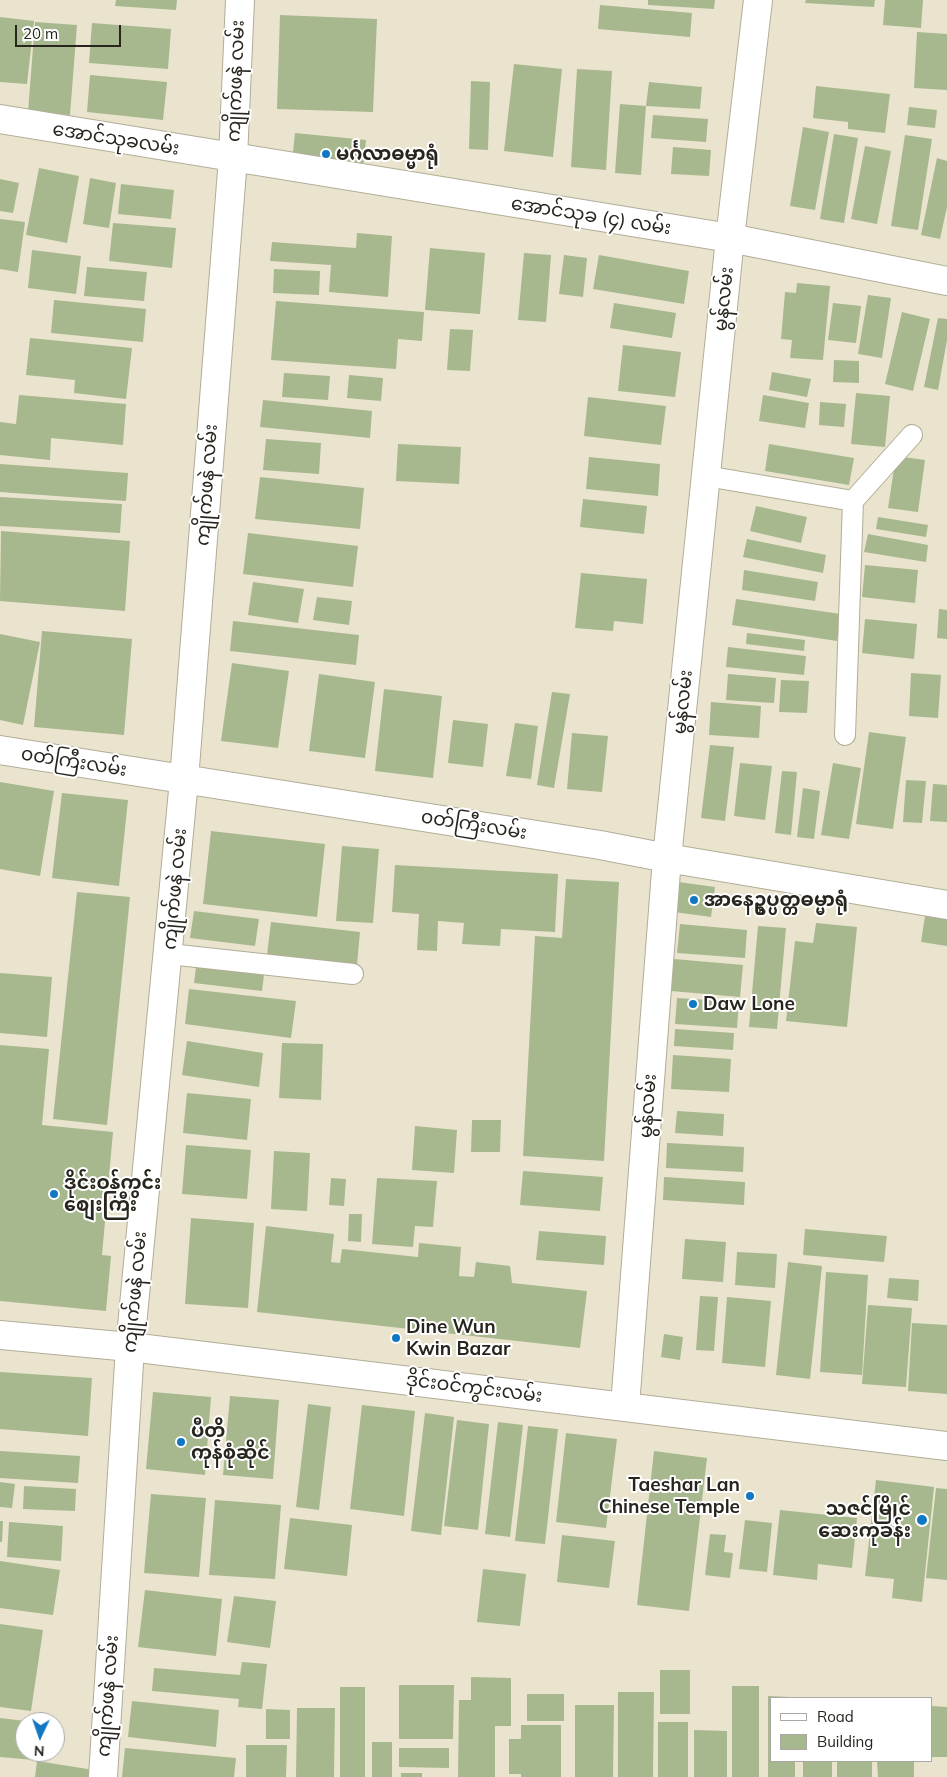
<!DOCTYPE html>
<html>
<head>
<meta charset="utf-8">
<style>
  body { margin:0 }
  #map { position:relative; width:947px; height:1777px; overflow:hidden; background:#eae4ce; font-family:Mulish,sans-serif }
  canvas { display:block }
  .legend { position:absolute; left:770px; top:1697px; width:162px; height:65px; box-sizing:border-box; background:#fff; border:1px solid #a9a8a5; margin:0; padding:6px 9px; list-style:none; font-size:15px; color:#27251d }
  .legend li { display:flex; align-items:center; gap:10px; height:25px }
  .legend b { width:25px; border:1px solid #a9a8a5 }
  .north { position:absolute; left:15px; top:1712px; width:50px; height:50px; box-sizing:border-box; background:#fff; border:1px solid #a9a8a5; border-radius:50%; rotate:183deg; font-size:14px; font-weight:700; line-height:20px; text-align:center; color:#27251d }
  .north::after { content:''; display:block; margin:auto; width:18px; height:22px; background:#1277c2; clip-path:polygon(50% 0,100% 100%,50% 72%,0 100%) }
  .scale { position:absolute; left:15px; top:25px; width:106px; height:22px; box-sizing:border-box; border:2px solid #27251d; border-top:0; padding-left:6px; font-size:15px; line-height:18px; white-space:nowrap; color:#27251d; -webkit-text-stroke:4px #fff; paint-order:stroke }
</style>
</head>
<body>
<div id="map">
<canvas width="947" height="1777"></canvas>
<ul class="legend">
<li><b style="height:6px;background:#fff"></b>Road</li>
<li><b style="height:14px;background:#a7b88e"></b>Building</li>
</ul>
<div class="north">N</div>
<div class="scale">20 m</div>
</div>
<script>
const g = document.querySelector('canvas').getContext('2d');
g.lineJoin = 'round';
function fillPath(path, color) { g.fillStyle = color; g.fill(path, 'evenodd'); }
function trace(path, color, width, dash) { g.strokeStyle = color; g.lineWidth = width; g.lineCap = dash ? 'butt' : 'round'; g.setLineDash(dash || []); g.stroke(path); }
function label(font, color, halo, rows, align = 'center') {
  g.font = font + ' Mulish,"Noto Sans Myanmar",sans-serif'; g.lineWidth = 4; g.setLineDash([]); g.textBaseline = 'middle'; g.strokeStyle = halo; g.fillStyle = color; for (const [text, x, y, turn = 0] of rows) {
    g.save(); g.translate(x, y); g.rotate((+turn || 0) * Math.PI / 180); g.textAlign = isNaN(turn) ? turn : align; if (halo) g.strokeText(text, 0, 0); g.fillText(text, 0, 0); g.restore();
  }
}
const building = new Path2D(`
  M116,0H177L176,10L115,6Z
  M648,0H715L714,9L648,5Z
  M806,0H875L874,7L805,3Z
  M885,0H923L921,28L883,25Z
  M600,5L692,13L690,37L598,29Z
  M280,15L377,19L373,112L277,109Z
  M0,17L34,21L27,84L0,82Z
  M35,22L77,25L70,115L28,112Z
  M92,23L171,29L168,69L89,63Z
  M917,32L947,34V90L914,88Z
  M514,64L562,69L553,157L504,151Z
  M577,69L612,71L606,170L571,167Z
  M90,75L167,82L163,120L87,112Z
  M471,81L490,82L488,150L469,149Z
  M649,82L702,87L700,109L646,106Z
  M816,86L890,94L885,133L848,129V122L813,118Z
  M620,104L646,106L641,175L615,173Z
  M909,107L937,110L935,128L907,125Z
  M653,115L708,119L706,142L651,138Z
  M803,127L829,132L815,210L790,206Z
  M295,133L366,140L363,168L292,161Z
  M834,134L858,138L844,223L820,219Z
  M905,135L932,139L918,230L891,226Z
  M865,146L891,151L877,224L851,219Z
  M673,147L711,150L709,176L671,174Z
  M937,158L947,161V207L940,239L921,235Z
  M39,168L79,176L67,243L26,235Z
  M90,178L116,183L109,228L83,224Z
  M0,179L19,183L13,213L0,211Z
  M121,184L174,190L171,219L118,214Z
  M0,219L25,222L18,272L0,269Z
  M113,223L176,228L172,268L109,261Z
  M357,233L392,236L388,297L329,292L331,265L270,261L272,242L356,248Z
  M430,248L485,253L480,314L425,310Z
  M32,250L81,256L76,294L28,288Z
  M524,253L551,255L546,322L518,320Z
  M564,255L587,258L583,297L559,294Z
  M599,255L689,271L684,304L593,289Z
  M87,267L147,272L144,301L84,296Z
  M274,269L320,271L319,295L273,293Z
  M797,283L830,286L823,360L790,358L792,340L781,339L785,292L796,293Z
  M868,295L891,298L882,358L858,354Z
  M54,300L146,309L143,342L51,333Z
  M276,301L424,312L422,341L398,339L396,369L271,360Z
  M614,303L676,313L672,338L610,328Z
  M833,303L861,306L856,343L828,340Z
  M902,312L930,319L913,391L885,384Z
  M938,318L947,319V340L938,390L924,387Z
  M450,329L473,330L470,371L447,370Z
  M30,338L132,348L126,399L74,393L75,380L26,375Z
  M623,345L681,352L675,397L618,391Z
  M834,360L859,361V383L833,382Z
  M772,372L811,379L807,397L769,390Z
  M284,373L330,376L328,400L282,397Z
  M349,375L383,378L381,401L347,398Z
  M856,393L890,396L885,447L851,444Z
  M19,395L126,404L123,445L51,438L50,460L0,455V422L16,424Z
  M763,395L809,403L805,428L759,421Z
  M588,397L666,406L661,445L584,436Z
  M263,400L372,411L370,438L260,427Z
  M820,402L846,404L844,427L819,425Z
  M266,439L321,443L319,474L263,470Z
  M398,444L461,447L459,484L396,481Z
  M769,444L854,458L849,485L765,471Z
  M896,456L925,460L918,512L888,508Z
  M589,457L660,464L658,496L586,489Z
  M0,464L128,473L126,501L0,492Z
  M260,477L364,488L360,529L255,519Z
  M0,497L122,504L120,533L0,526Z
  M583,499L647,506L644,534L580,527Z
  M756,506L807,517L801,543L750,531Z
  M878,517L928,525L926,537L876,529Z
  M1,531L130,541L125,611L0,601Z
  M248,533L358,546L353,587L243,574Z
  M868,534L928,545L926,562L864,552Z
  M747,539L826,555L823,573L743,557Z
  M865,565L918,570L915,603L862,597Z
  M744,570L818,582L815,601L742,590Z
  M581,573L647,579L643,624L614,621L613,631L575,628Z
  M253,582L304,589L298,623L248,615Z
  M317,597L352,601L349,625L313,620Z
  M736,599L841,614L837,641L732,625Z
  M939,609L947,610V639L937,638Z
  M865,619L917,624L914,659L862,653Z
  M233,621L359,635L356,665L230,651Z
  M42,631L132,639L124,735L34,727Z
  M747,633L805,640L804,651L746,644Z
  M0,634L40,642L23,725L0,720Z
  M728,647L806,656L804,675L726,667Z
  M232,663L289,671L278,748L221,741Z
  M911,673L941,675L938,718L909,716Z
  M319,674L375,682L365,758L309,751Z
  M728,674L776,678L774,703L726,700Z
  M781,680L809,681L807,713L779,712Z
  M384,689L442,696L433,778L375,771Z
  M552,692L570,694L554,788L537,785Z
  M711,702L761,706L759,738L709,735Z
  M453,720L488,724L483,767L448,763Z
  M515,723L538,726L531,779L506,776Z
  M869,732L906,737L893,829L856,824Z
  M572,733L608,736L602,792L567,789Z
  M710,745L734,747L725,821L701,818Z
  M740,763L772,766L765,820L734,816Z
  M833,763L861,768L849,839L821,835Z
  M782,771L797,772L791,835L775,833Z
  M906,780L926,781L922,823L903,822Z
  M0,782L54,791L40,876L0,869Z
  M933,784L947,785V822L930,821Z
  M803,788L820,791L814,839L797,837Z
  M62,793L128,800L119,886L52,878Z
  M211,831L325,844L317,917L203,904Z
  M342,846L379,849L373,923L336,921Z
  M395,865L558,874L555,932L501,929L500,946L462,944L464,923L438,921L437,951L417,950L419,914L392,912Z
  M566,879L619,882L604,1161L523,1156L535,936L562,938Z
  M678,882L715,887L711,917L674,912Z
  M77,892L130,897L107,1125L53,1119Z
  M194,911L259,919L255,946L190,938Z
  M925,916L947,919V946L921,942Z
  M271,922L360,932L357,965L267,955Z
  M816,923L857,927L847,1027L786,1021L795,941L813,943Z
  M680,924L747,930L745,958L677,953Z
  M758,926L786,928L777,1029L749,1027Z
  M674,959L743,965L740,997L671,991Z
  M196,967L264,975L262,991L194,983Z
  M0,973L52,977L47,1037L0,1033Z
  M189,989L296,1001L291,1038L185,1024Z
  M677,998L739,1002L737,1028L675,1024Z
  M675,1029L734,1033L733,1050L674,1046Z
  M187,1041L263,1053L259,1087L182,1075Z
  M282,1043L323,1044L321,1100L279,1098Z
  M0,1045L49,1049L42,1125L113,1132L102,1255L111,1256L106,1311L0,1301Z
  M673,1055L731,1059L729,1092L671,1089Z
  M187,1093L251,1099L247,1140L183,1133Z
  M677,1111L724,1114L723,1136L675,1133Z
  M472,1120H501L500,1152H471Z
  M415,1126L457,1130L454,1173L412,1170Z
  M667,1143L744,1147L743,1172L666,1168Z
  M186,1145L251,1150L247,1199L182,1194Z
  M274,1151L310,1153L307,1211L271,1209Z
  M523,1171L603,1177L600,1211L520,1205Z
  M664,1177L745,1182L744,1205L663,1200Z
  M331,1178L346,1179L344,1206L329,1205Z
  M377,1178L437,1181L433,1227L415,1226L413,1247L372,1244Z
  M349,1214H362L361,1242L348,1241Z
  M191,1218L254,1223L248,1308L185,1304Z
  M266,1226L334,1234L331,1262L340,1263L342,1249L418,1257L419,1243L461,1247L459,1276L474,1277L476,1262L510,1266L512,1283L587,1291L580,1348L257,1312Z
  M805,1229L887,1236L884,1262L803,1255Z
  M539,1231L606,1236L604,1265L536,1260Z
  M685,1239L726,1242L723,1282L682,1279Z
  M737,1252L777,1254L775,1288L735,1285Z
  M788,1262L822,1266L810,1379L776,1375Z
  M826,1272L868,1275L862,1375L820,1372Z
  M889,1278L919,1280L918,1301L887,1298Z
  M700,1296L718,1297L714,1351L696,1350Z
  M727,1297L771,1301L765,1367L722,1363Z
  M868,1305L912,1308L906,1387L862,1384Z
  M912,1323L947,1325V1394L908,1391Z
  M664,1334L683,1337L680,1360L661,1357Z
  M0,1372L92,1378L88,1436L0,1429Z
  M153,1392L211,1397L205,1475L146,1469Z
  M230,1396L279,1400L273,1479L223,1475Z
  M308,1404L331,1407L319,1510L296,1507Z
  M362,1405L415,1411L404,1516L350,1509Z
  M425,1413L454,1417L441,1535L411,1531Z
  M457,1420L489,1424L478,1530L444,1526Z
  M498,1422L523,1425L510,1537L485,1534Z
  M528,1426L558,1429L545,1544L515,1541Z
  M566,1433L617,1439L606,1528L556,1522Z
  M0,1451L80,1456L78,1483L0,1478Z
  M654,1451L707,1458L689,1611L637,1605Z
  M876,1480L934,1487L922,1602L892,1598L894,1579L865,1576Z
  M0,1482L15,1484L12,1508L0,1507Z
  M24,1486L76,1489L75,1511L23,1509Z
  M936,1488L947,1489V1580L926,1578Z
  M151,1494L206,1498L199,1577L144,1573Z
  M215,1500L281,1505L275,1579L209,1575Z
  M780,1510L857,1518L852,1568L818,1564L817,1580L773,1575Z
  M290,1518L352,1525L347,1576L284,1569Z
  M745,1520L772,1523L767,1572L739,1569Z
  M0,1521H3L2,1542H0Z
  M9,1522L63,1526L61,1561L7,1557Z
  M710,1534L726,1535L724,1552L733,1553L730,1578L705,1575Z
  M562,1535L615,1541L609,1588L557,1582Z
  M0,1561L60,1570L53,1615L0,1608Z
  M483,1569L526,1574L520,1626L477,1622Z
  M145,1590L222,1599L216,1656L138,1647Z
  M234,1596L276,1601L270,1648L227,1642Z
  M0,1624L43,1630L31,1711L0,1707Z
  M242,1662L267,1664L262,1709L238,1707L239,1699L152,1691L154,1668L240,1675Z
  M660,1670H690V1714H660Z
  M471,1677L511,1678V1726H495V1777H458L459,1700H471Z
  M399,1685H454L453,1739H399Z
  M732,1686H759V1777H732Z
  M340,1687H365V1777H340Z
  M618,1692H654L653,1777H618Z
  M527,1694H564V1721H527Z
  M768,1696L789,1697L771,1698V1761H795V1777H768Z
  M132,1701L219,1710L216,1747L128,1737Z
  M575,1705H614L613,1777H575Z
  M931,1706L947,1707V1757H931Z
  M297,1708H335L334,1777H296Z
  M266,1709L290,1710V1739H266Z
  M0,1718L25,1721V1752H35L34,1760L0,1757Z
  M658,1722H688V1777H658Z
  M521,1725H561V1777H521V1774H509V1739H521Z
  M694,1730L727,1731V1777H694Z
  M372,1742H392V1777H372Z
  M246,1745H287L286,1777H246Z
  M125,1748L236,1758L234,1777H122Z
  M399,1748H449V1768L399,1767Z
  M37,1761L94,1770L93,1777H35Z
  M803,1761H832V1777H803Z
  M837,1761H872V1777H837Z
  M877,1761H914V1777H878Z
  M401,1773H422V1777H401Z`);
const service = new Path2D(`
  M706,476L853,501
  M845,735L853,501L912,435
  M169,954L353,974`);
const minor = new Path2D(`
  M0,119L730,238L947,281
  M0,750L600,845L667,858L947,905
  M625,1406L667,858L730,238L758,0
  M103,1777L130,1347L184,780L233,158L240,0`);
const tertiary = new Path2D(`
  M0,1335L130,1347L947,1446`);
const markers = [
  [326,154,5,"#1277c2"],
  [694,900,5,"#1277c2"],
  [693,1004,5,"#1277c2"],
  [54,1194,5,"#1277c2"],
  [396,1338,5,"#1277c2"],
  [181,1442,5,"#1277c2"],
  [750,1496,5,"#1277c2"],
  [922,1520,6,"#1277c2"]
];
const streetNames = [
  ["ကျိုက်ဖနဲ လမ်း",236,81,-88],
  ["အောင်သုခလမ်း",116,139,9],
  ["အောင်သုခ (၄) လမ်း",591,216,9],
  ["မွန်လမ်း",724,299,-84],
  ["ကျိုက်ဖနဲ လမ်း",207,485,-86],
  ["မွန်လမ်း",683,702,-84],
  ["၀တ်ကြီးလမ်း",74,762,9],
  ["၀တ်ကြီးလမ်း",474,825,9],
  ["ကျိုက်ဖနဲ လမ်း",175,889,-85],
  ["မွန်လမ်း",648,1106,-86],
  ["ကျိုက်ဖနဲ လမ်း",135,1292,-85],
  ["ဒိုင်းဝင်ကွင်းလမ်း",474,1388,7],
  ["ကျိုက်ဖနဲ လမ်း",108,1696,-86]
];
const poiNames = [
  ["မင်္ဂလာဓမ္မာရုံ",336,154],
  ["အာနေဥ္စပ္ပတ္တဓမ္မာရုံ",704,900],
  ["Daw Lone",703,1004],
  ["ဒိုင်းဝန်ကွင်း",64,1183],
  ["စျေးကြီး",64,1205],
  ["Dine Wun",406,1327],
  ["Kwin Bazar",406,1349],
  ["ပီတိ",191,1431],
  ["ကုန်စုံဆိုင်",191,1453],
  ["Taeshar Lan",740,1485,"right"],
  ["Chinese Temple",740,1507,"right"],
  ["သဇင်မြိုင်",911,1509,"right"],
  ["ဆေးကုခန်း",911,1531,"right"]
];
fillPath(building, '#a7b88e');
trace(service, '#b2ad98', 22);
trace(minor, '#b2ad98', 30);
trace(tertiary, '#b2ad98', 30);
trace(service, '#fff', 20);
trace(minor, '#fff', 28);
trace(tertiary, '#fff', 28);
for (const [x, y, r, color] of markers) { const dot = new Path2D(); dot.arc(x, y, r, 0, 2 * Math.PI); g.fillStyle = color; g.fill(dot); trace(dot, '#fff', 2); }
label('19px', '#27251d', '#fff', streetNames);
label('bold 19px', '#27251d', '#fff', poiNames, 'left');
</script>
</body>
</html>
